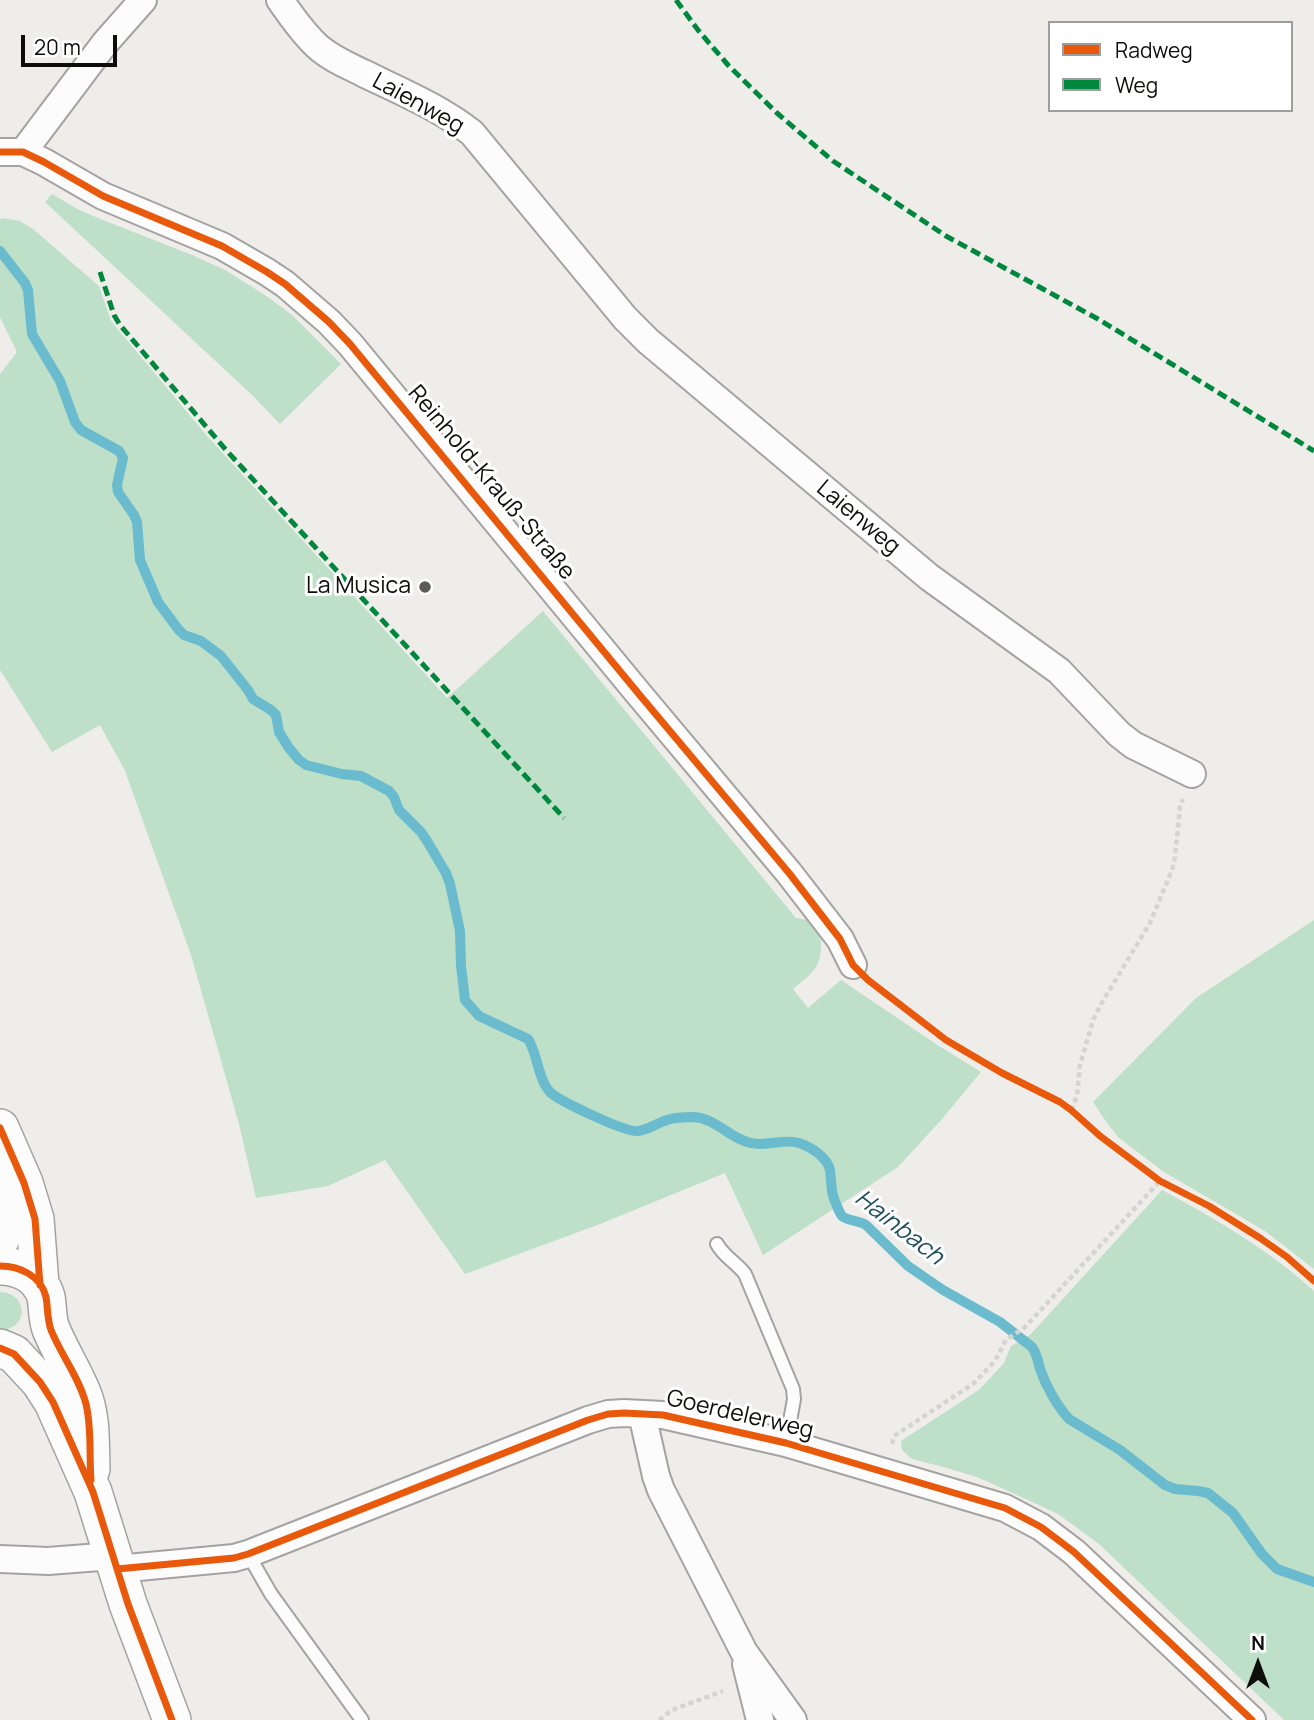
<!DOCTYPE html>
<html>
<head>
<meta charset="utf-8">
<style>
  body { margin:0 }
  #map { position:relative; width:1314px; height:1720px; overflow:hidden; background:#efedea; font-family:Manrope,sans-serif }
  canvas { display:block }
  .legend { position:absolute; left:1048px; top:21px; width:245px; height:91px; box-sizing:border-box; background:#fff; border:2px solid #9e9e9d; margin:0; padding:9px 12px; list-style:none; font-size:21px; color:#0d0d0b }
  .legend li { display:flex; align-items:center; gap:14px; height:35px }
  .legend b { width:35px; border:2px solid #9e9e9d }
  .north { position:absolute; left:1223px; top:1629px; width:70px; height:70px; -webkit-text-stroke:5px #fff; paint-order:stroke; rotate:0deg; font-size:19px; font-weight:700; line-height:28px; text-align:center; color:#0d0d0b }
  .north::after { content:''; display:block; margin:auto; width:24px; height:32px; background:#0d0d0b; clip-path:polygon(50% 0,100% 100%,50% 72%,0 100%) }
  .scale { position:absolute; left:21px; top:35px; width:96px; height:32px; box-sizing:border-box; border:4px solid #0d0d0b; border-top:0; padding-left:9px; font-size:21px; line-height:24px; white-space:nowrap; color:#0d0d0b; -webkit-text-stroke:5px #fff; paint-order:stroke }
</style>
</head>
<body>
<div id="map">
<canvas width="1314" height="1720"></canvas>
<ul class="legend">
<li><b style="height:9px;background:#e8590c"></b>Radweg</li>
<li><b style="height:9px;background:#00873e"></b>Weg</li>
</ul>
<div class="north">N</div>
<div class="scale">20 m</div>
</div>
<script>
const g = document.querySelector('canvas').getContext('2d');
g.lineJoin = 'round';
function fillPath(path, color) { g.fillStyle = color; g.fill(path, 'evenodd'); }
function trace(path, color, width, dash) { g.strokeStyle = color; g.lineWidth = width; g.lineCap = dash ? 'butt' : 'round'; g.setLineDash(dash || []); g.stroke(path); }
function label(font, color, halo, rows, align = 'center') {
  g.font = font + ' Manrope,sans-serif'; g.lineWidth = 6; g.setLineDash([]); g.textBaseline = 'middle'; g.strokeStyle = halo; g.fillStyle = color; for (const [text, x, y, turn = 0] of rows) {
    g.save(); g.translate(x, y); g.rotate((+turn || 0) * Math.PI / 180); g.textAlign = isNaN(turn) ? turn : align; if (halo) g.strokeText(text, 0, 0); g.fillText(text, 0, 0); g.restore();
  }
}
const green = new Path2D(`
  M52,194L79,210L98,218L192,255L225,270L265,295L292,315L341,364L280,424L252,395L45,202Z
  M2,218L20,221L33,229L99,286L111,321L208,437L447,698L543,611L796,918C801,919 808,919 812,922C823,930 823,954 817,965C812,975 802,981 793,989L808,1008L841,980L939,1046L981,1072L942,1119L898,1167L763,1255L725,1173L600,1224L465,1274L385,1160L328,1186L256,1198L239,1124L191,955L125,771L100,725L52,752L0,670V374L17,352L0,317V219Z
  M1314,920V1269L1265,1231L1164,1172L1119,1138L1107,1123L1093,1102L1196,998Z
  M1162,1190C1216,1219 1269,1250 1314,1291V1720H1284L1099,1544L1058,1514L1006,1490L977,1477L947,1468L912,1459L902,1450L901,1441L979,1390L1004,1363L1011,1346L1030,1335Z
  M0,1292C29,1293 29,1330 0,1330Z`);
const stream = new Path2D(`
  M0,251L25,283L28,290L32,334L60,381L75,422L81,430L119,451L123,458L117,485L118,492L134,515L137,522L140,560L158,602L178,629L184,635L201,641L221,656L248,690L253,699L271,710L276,715L279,732L289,748L299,760L306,765L342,774L361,776L389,791L394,797L399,810L421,832L427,841L446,873L450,884L460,931L461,966L465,1000L479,1016L528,1039C538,1054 538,1081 551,1093C560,1101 626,1133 638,1131C648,1130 657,1123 667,1120C676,1117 685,1117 694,1117C716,1118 730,1139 751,1143C766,1147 784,1138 799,1143C811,1147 827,1157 830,1170C832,1184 830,1192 837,1206C837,1207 841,1215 842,1216C847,1221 859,1220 866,1225L908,1266L943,1290L1000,1322L1032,1347C1037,1354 1038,1361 1040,1369C1046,1386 1057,1406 1069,1419L1120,1450L1165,1485L1175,1489L1198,1491L1208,1493L1233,1513L1262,1554L1277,1569L1314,1582`);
const path = new Path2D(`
  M1071,1110L1077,1096L1080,1065L1093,1020L1101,1004L1150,923L1172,870L1175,857L1180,807L1183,799
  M892,1444L894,1436L973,1384L995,1361L1006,1340L1025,1327L1160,1181
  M659,1720L672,1710L723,1691`);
const lane = new Path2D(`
  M717,1244C724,1257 736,1262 745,1274L793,1389L794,1399L786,1443
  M248,1554L271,1594L362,1720`);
const street = new Path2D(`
  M280,0C291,16 303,33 317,46C330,58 347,65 363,73C400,91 439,107 472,133L625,318L648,341L929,577L1059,671L1119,734L1133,745L1192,774
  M0,152H23L44,162L103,196L222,246L267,272L285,284L329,322L350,344L638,693L789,873L840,939L853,965
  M23,152L105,43L143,0
  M642,1414L656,1476L661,1490L744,1652L793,1720
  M0,1559L48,1561L113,1556
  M117,1569L234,1558L248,1554L588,1420L608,1414L624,1413L663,1415L786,1443L1005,1508L1041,1527L1074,1552L1252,1720
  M746,1664L760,1720`);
const secondary = new Path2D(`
  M0,1128L24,1183L35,1219L40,1285
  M0,1181C3,1206 10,1214 0,1240
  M0,1266C20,1266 40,1276 46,1297C48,1308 47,1319 51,1329C60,1351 73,1371 82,1393C92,1417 90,1444 91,1469
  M0,1348L14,1354L40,1382L53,1402L93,1492L128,1604L172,1720`);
const quiet = new Path2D(`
  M676,0L698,30L728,65L777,113L833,161L946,236L1098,319L1314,451
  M100,272L114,315L120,325L226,450L564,818`);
const cycleway = new Path2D(`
  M0,152H23L44,162L103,196L222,246L267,272L285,284L329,322L350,344L638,693L789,873L840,939L853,965L868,980L946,1040L1002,1073L1060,1102L1071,1110L1100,1136L1160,1181L1209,1206L1260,1238L1287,1257L1314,1281
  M0,1128L24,1183L35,1219L40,1285
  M0,1266C20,1266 41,1276 46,1297C48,1308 47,1319 51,1330C61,1355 79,1377 86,1404C92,1429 89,1455 91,1480
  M0,1348L14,1354L40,1382L53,1402L93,1492L128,1604L172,1720
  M117,1569L234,1558L248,1554L588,1420L608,1414L624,1413L663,1415L786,1443L1005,1508L1041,1527L1074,1552L1252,1720`);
const markers = [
  [425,587,7,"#5c5b59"]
];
const streetNames = [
  ["Laienweg",418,104,29],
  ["Reinhold-Krauß-Straße",491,483,50],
  ["Laienweg",858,518,40],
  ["Goerdelerweg",740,1415,13]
];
const poiNames = [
  ["La Musica",411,587]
];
const waterNames = [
  ["Hainbach",899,1228,38]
];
fillPath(green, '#bedfc8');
trace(stream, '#69bbcd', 10);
trace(lane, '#a5a3a1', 16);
trace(street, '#a5a3a1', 30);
trace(secondary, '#a5a3a1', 40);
trace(path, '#d4d4d2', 4.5, [5, 3.5]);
trace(lane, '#fdfcfc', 12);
trace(street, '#fdfcfc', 26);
trace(secondary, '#fdfcfc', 37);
trace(quiet, '#00873e', 5, [10, 5]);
trace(cycleway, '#e8590c', 7);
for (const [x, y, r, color] of markers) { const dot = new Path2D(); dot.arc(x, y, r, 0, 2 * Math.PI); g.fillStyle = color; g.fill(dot); trace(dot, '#fff', 2.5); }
label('23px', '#0d0d0b', '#fff', streetNames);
label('23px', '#0d0d0b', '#fff', poiNames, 'right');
label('italic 24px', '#21515d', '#fff', waterNames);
</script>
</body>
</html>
